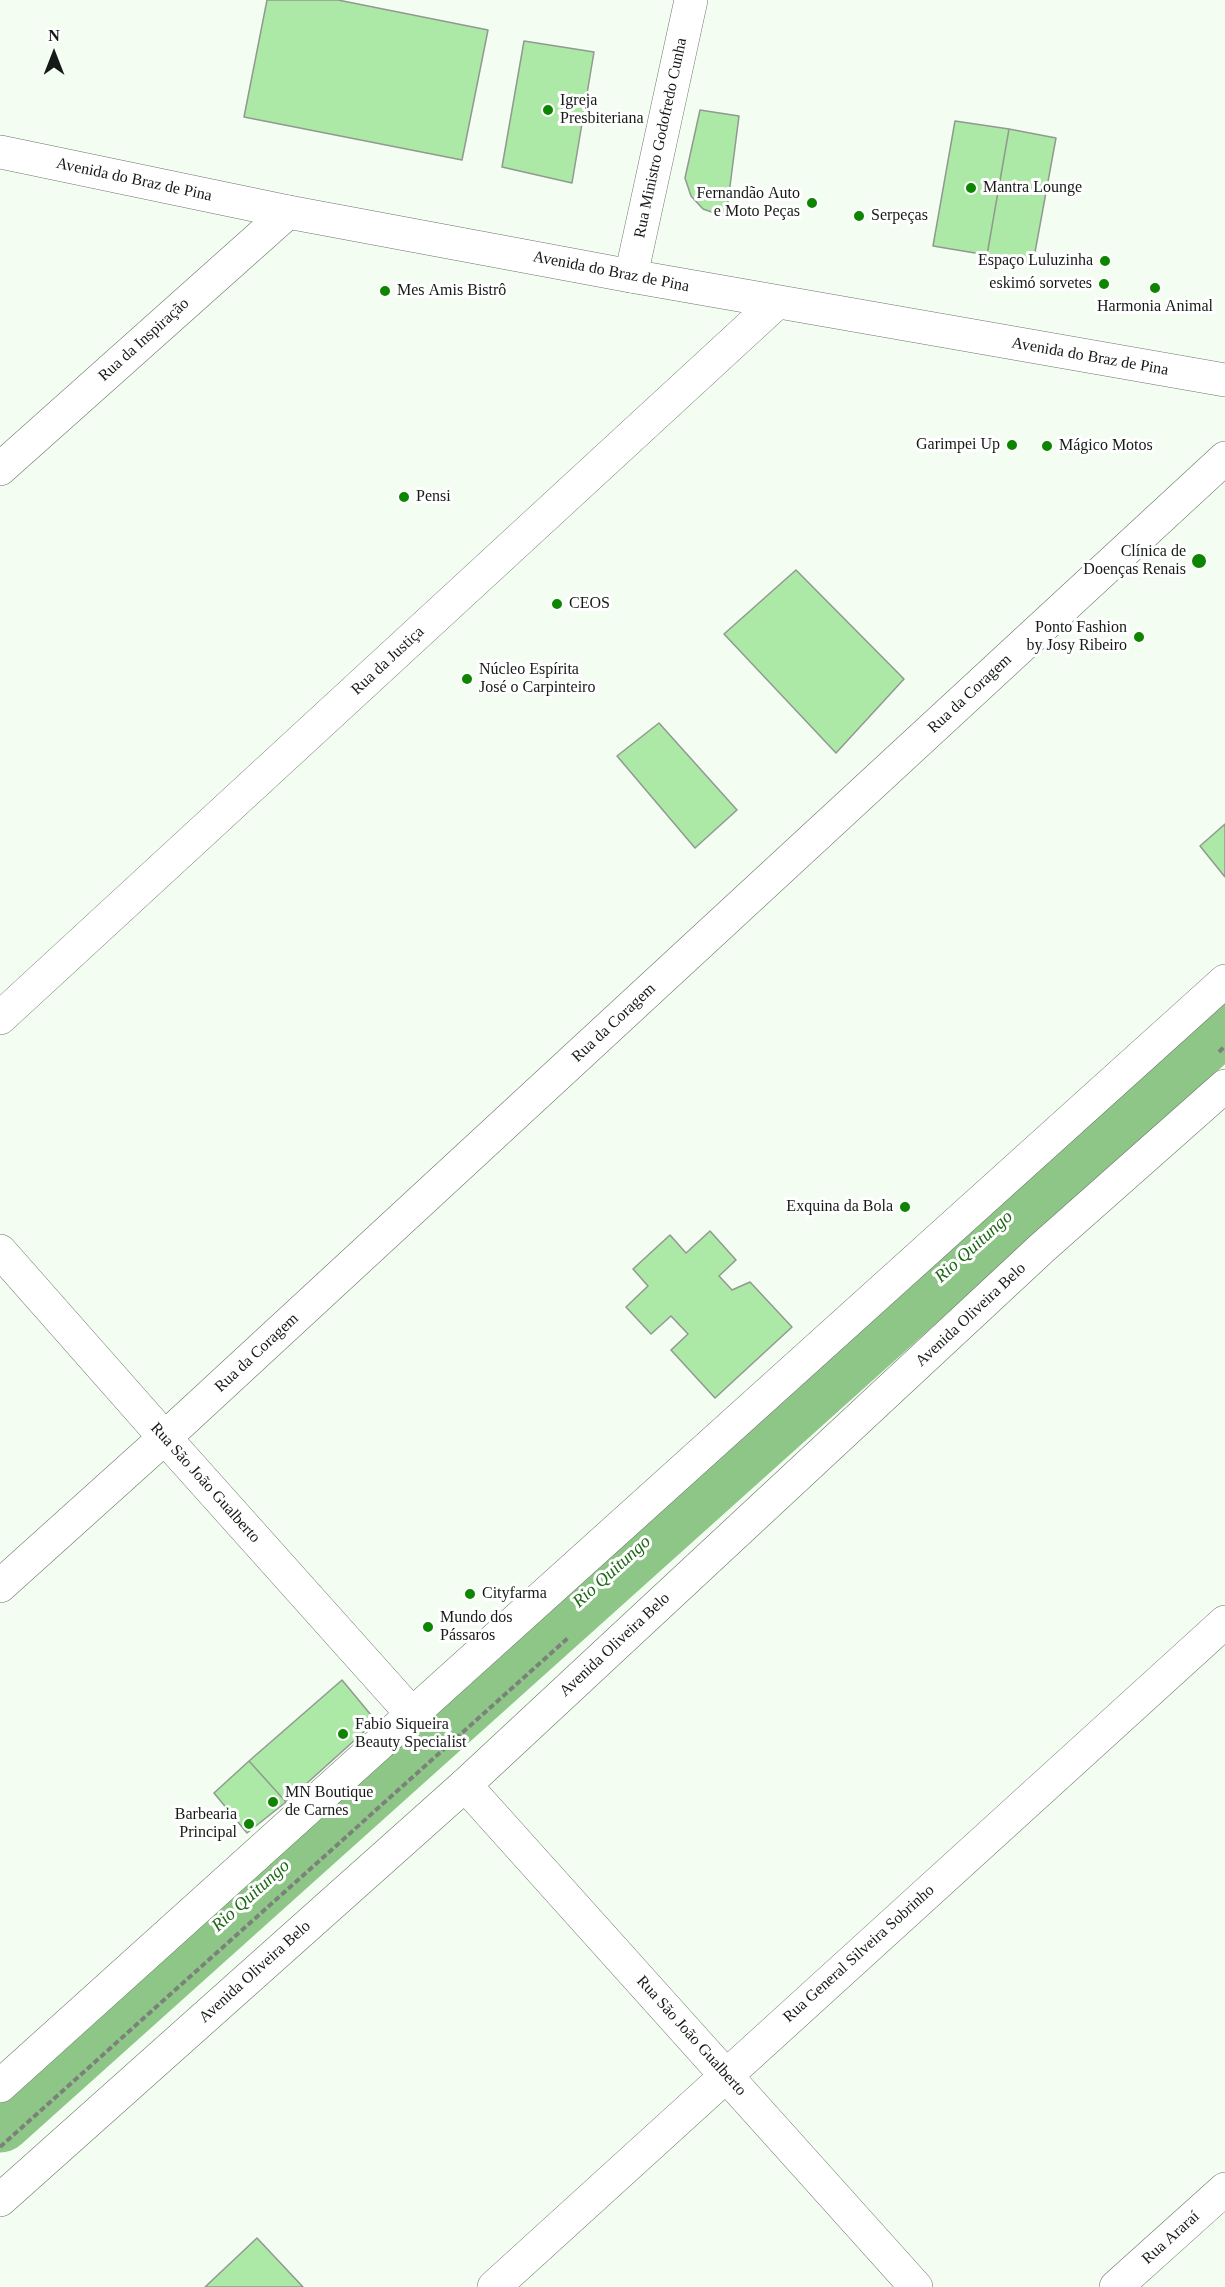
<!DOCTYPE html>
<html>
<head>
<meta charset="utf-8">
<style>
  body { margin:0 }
  #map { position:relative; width:1225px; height:2287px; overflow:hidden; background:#f3fdf2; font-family:Georgia,serif }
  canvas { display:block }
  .north { position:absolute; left:24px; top:24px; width:60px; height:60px; -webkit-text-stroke:4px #fff; paint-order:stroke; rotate:0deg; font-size:16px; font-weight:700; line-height:24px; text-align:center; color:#161a16 }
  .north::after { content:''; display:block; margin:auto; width:21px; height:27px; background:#161a16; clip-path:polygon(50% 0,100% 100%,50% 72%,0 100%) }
</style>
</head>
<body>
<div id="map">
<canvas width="1225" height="2287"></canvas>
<div class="north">N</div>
</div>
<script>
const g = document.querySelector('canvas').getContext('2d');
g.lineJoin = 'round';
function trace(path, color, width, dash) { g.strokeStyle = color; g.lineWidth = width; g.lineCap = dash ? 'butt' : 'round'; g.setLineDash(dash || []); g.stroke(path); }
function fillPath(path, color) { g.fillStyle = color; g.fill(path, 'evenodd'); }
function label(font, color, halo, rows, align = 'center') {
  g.font = font + ' Georgia,serif'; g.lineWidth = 6; g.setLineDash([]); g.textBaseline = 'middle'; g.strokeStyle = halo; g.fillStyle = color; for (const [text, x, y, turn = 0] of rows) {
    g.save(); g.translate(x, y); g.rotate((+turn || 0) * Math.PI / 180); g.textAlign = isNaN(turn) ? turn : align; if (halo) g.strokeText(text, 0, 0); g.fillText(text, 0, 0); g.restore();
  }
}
const river = new Path2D(`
  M0,2121L1225,1022`);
const building = new Path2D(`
  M267,0H338L488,30L462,160L244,117Z
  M524,41L594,52L572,183L502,167Z
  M700,110L739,116L726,217L703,209L691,196L685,178Z
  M955,121L1009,129L987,255L933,246Z
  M1009,129L1056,138L1033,263L987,255Z
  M796,570L904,679L836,753L724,634Z
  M659,723L737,810L695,848L617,756Z
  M1225,824V877L1200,846Z
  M710,1231L736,1260L719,1276L732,1290L750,1282L792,1327L715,1398L671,1350L688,1334L671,1316L651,1334L626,1307L648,1286L633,1269L670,1235L686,1253Z
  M342,1680L376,1721L286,1802L249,1761Z
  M249,1761L286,1802L247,1833L214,1793Z
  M257,2238L303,2287H205Z`);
const path = new Path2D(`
  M1219,1052L1225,1046
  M0,2147L569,1637`);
const minor = new Path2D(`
  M631,276L691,0
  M0,469L288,212
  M0,1018L776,303
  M0,1251L165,1438L412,1714
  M0,1586L171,1432L1225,458
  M465,1785L916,2287
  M494,2287L1225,1622
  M1116,2287L1225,2189`);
const tertiary = new Path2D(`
  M0,2086L1225,981
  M0,2200L465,1785L1042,1248L1225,1086`);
const secondary = new Path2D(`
  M0,152L288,212L631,276L1225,380`);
const markers = [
  [548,110,6,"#0d8500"],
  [971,188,6,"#0d8500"],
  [812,203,6,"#0d8500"],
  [859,216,6,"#0d8500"],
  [1105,261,6,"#0d8500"],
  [1104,284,6,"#0d8500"],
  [1155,288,6,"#0d8500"],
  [385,291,6,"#0d8500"],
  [1012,445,6,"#0d8500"],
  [1047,446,6,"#0d8500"],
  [404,497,6,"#0d8500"],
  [1199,561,8,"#0d8500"],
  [557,604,6,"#0d8500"],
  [1139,637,6,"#0d8500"],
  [467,679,6,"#0d8500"],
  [905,1207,6,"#0d8500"],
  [470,1594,6,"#0d8500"],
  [428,1627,6,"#0d8500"],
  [343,1734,6,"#0d8500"],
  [273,1802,6,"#0d8500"],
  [249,1824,6,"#0d8500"]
];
const poiNames = [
  ["Igreja",560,101],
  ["Presbiteriana",560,119],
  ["Mantra Lounge",983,188],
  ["Fernandão Auto",800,194,"right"],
  ["e Moto Peças",800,212,"right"],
  ["Serpeças",871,216],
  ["Espaço Luluzinha",1093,261,"right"],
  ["eskimó sorvetes",1092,284,"right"],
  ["Mes Amis Bistrô",397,291],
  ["Harmonia Animal",1155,307,"center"],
  ["Garimpei Up",1000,445,"right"],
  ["Mágico Motos",1059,446],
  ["Pensi",416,497],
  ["Clínica de",1186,552,"right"],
  ["Doenças Renais",1186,570,"right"],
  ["CEOS",569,604],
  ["Ponto Fashion",1127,628,"right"],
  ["by Josy Ribeiro",1127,646,"right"],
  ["Núcleo Espírita",479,670],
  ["José o Carpinteiro",479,688],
  ["Exquina da Bola",893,1207,"right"],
  ["Cityfarma",482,1594],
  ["Mundo dos",440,1618],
  ["Pássaros",440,1636],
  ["Fabio Siqueira",355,1725],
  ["Beauty Specialist",355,1743],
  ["MN Boutique",285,1793],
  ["de Carnes",285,1811],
  ["Barbearia",237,1815,"right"],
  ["Principal",237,1833,"right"]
];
const streetNames = [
  ["Rua Ministro Godofredo Cunha",661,138,-78],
  ["Avenida do Braz de Pina",134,180,12],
  ["Avenida do Braz de Pina",611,272,11],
  ["Rua da Inspiração",144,340,-42],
  ["Avenida do Braz de Pina",1090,357,10],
  ["Rua da Justiça",388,661,-43],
  ["Rua da Coragem",970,694,-43],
  ["Rua da Coragem",614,1023,-43],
  ["Avenida Oliveira Belo",971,1315,-43],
  ["Rua da Coragem",257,1353,-43],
  ["Rua São João Gualberto",205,1483,48],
  ["Avenida Oliveira Belo",615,1645,-43],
  ["Rua General Silveira Sobrinho",859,1954,-42],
  ["Avenida Oliveira Belo",255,1972,-42],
  ["Rua São João Gualberto",691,2036,48],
  ["Rua Araraí",1171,2238,-42]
];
const waterNames = [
  ["Rio Quitungo",974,1247,-42],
  ["Rio Quitungo",612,1572,-42],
  ["Rio Quitungo",251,1896,-42]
];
trace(river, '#8dc686', 63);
fillPath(building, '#ade9a6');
trace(building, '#919990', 1.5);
trace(minor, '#6c746b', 34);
trace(tertiary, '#6c746b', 34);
trace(secondary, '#6c746b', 34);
trace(path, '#7c827b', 4, [6, 3]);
trace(minor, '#fff', 33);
trace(tertiary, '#fff', 33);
trace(secondary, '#fff', 33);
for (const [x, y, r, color] of markers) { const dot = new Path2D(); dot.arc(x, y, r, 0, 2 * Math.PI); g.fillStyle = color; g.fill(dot); trace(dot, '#fff', 2); }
label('16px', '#161a16', '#fff', poiNames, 'left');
label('16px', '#161a16', '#fff', streetNames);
label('italic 18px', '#1b6814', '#fff', waterNames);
</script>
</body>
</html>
